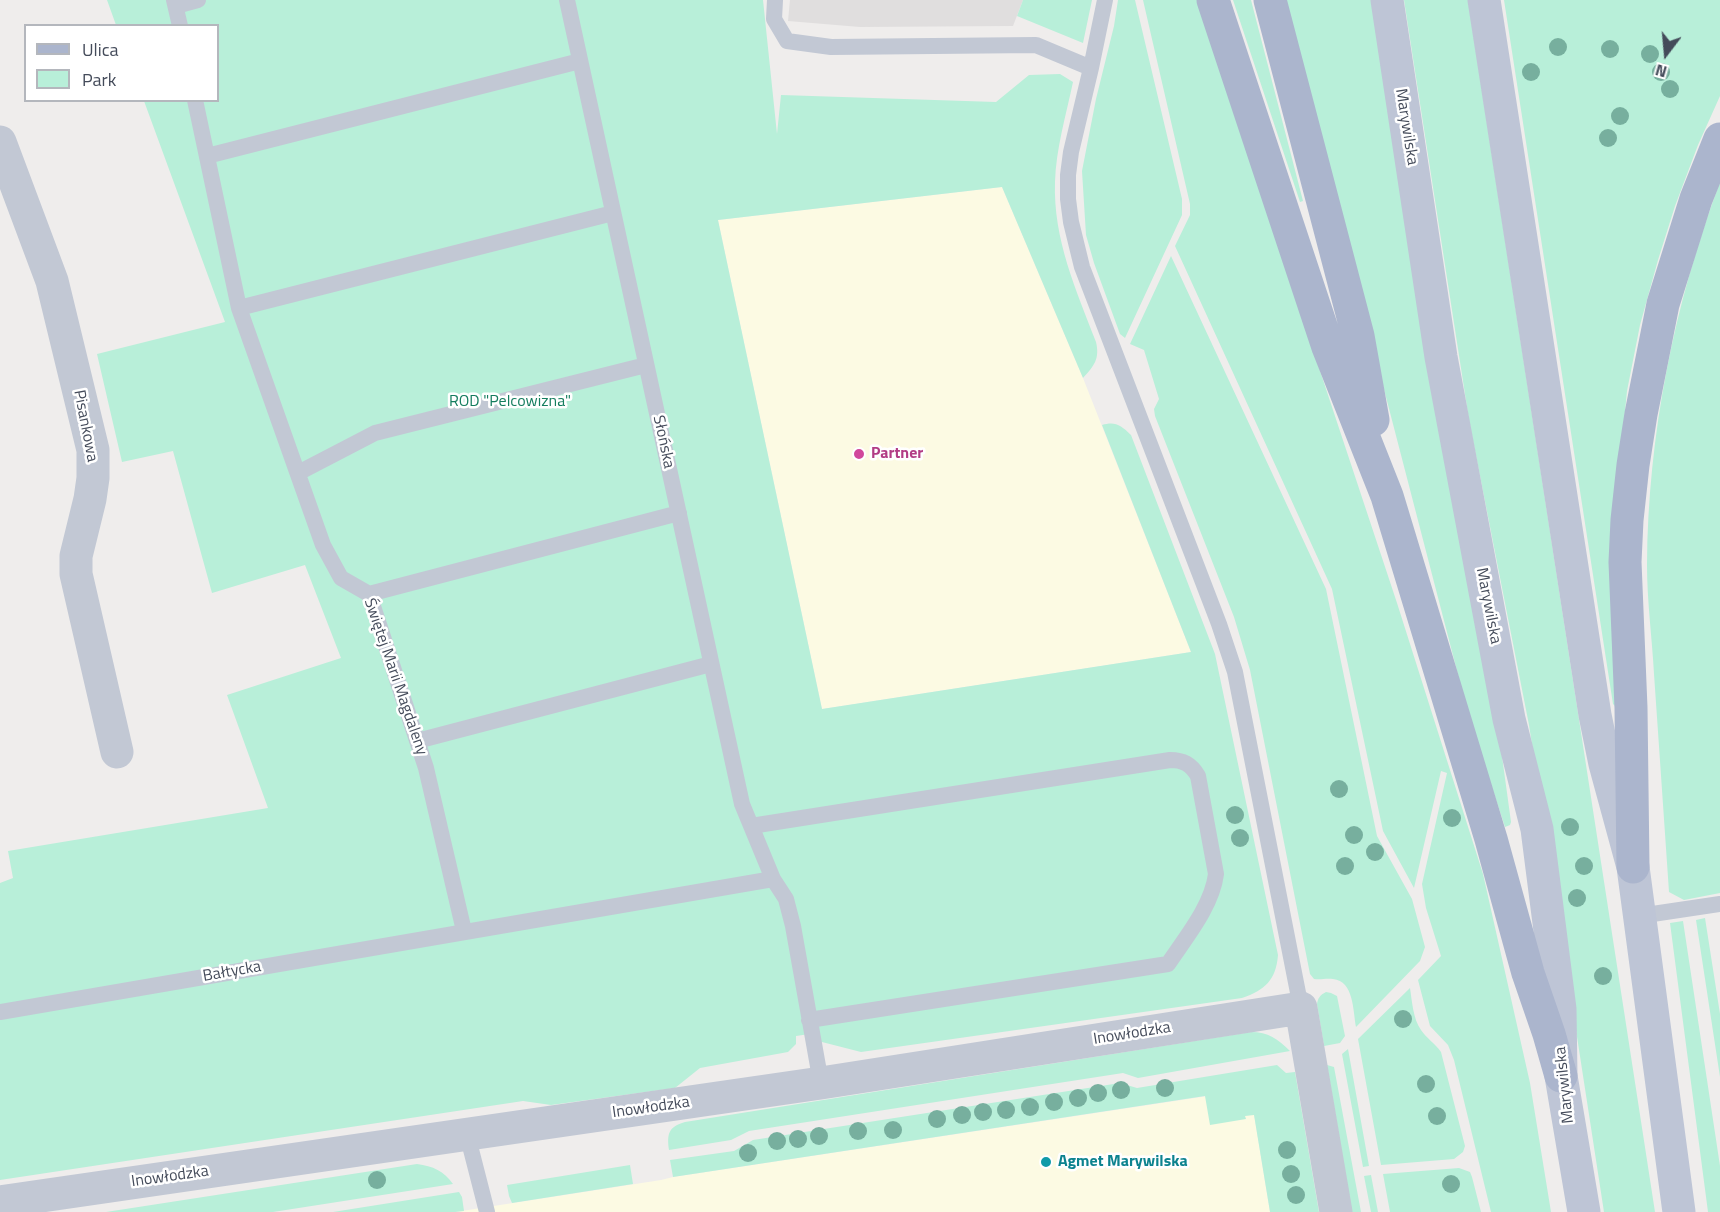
<!DOCTYPE html>
<html>
<head>
<meta charset="utf-8">
<style>
  body { margin:0 }
  #map { position:relative; width:1720px; height:1212px; overflow:hidden; background:#efedec; font-family:"Titillium Web",sans-serif }
  canvas { display:block }
  .legend { position:absolute; left:24px; top:24px; width:195px; height:78px; box-sizing:border-box; background:#fff; border:2px solid #b4b7bd; margin:0; padding:8px 10px; list-style:none; font-size:18px; color:#444b5a }
  .legend li { display:flex; align-items:center; gap:12px; height:30px }
  .legend b { width:30px; border:2px solid #b4b7bd }
  .north { position:absolute; left:1636px; top:24px; width:60px; height:60px; -webkit-text-stroke:4px #fff; paint-order:stroke; rotate:196deg; font-size:16px; font-weight:700; line-height:24px; text-align:center; color:#444b5a }
  .north::after { content:''; display:block; margin:auto; width:21px; height:27px; background:#444b5a; clip-path:polygon(50% 0,100% 100%,50% 72%,0 100%) }
</style>
</head>
<body>
<div id="map">
<canvas width="1720" height="1212"></canvas>
<ul class="legend">
<li><b style="height:8px;background:#abb5cd"></b>Ulica</li>
<li><b style="height:16px;background:#b8efd9"></b>Park</li>
</ul>
<div class="north">N</div>
</div>
<script>
const g = document.querySelector('canvas').getContext('2d');
g.lineJoin = 'round';
function fillPath(path, color) { g.fillStyle = color; g.fill(path, 'evenodd'); }
function trace(path, color, width, dash) { g.strokeStyle = color; g.lineWidth = width; g.lineCap = dash ? 'butt' : 'round'; g.setLineDash(dash || []); g.stroke(path); }
function label(font, color, halo, rows, align = 'center') {
  g.font = font + ' "Titillium Web",sans-serif'; g.lineWidth = 5; g.setLineDash([]); g.textBaseline = 'middle'; g.strokeStyle = halo; g.fillStyle = color; for (const [text, x, y, turn = 0] of rows) {
    g.save(); g.translate(x, y); g.rotate((+turn || 0) * Math.PI / 180); g.textAlign = isNaN(turn) ? turn : align; if (halo) g.strokeText(text, 0, 0); g.fillText(text, 0, 0); g.restore();
  }
}
const commercial = new Path2D(`
  M1002,187L1083,378L1191,652L822,709L718,220Z
  M1241,1091L1254,1114L1270,1212H455L661,1180L673,1177Z`);
const education = new Path2D(`
  M790,0H1023L1013,26L860,27L788,21Z`);
const green = new Path2D(`
  M107,0H763L777,134L781,95L996,102L1029,75L1060,74L1073,82C1066,115 1056,149 1055,182C1053,239 1076,290 1096,342C1100,359 1094,366 1083,378L1002,187L718,220L822,709L1191,652L1102,425C1115,421 1121,425 1131,435L1215,654L1278,955C1276,980 1265,990 1242,998L861,1052L818,1041L816,1033L796,1036V1044L788,1052L700,1068L675,1088L551,1105L523,1101L0,1180V883L13,878L8,851L268,808L227,695L341,658L305,565L212,593L173,451L122,462L97,354L225,322L144,101L218,100V26L116,25Z
  M1023,0H1092L1083,43L1017,16Z
  M1118,0H1135L1182,199V215L1125,338L1120,334L1094,263L1086,235L1082,171L1096,99L1114,26Z
  M1143,0H1197L1397,603L1483,874L1530,1083L1551,1212H1491L1454,1060L1448,1045L1430,1026L1418,980L1441,956L1426,908L1422,884L1447,773L1441,771L1414,888L1383,831L1332,589L1175,246L1190,215V204Z
  M1233,0H1251L1303,201L1300,202Z
  M1283,0H1371L1428,374L1498,727L1511,822L1510,825L1505,827L1469,717Z
  M1404,0H1468L1655,1212H1604L1529,725L1469,420Z
  M1504,0H1720V96L1698,145L1675,206L1658,260L1640,325L1627,391L1618,483L1615,706L1613,704Z
  M1720,182V893L1684,900L1669,892C1664,819 1659,746 1654,674C1652,638 1647,601 1647,565C1648,435 1674,304 1720,182Z
  M1171,256L1326,589L1377,836L1412,899L1425,947L1420,961L1356,1027C1353,1011 1354,981 1333,979C1326,978 1321,980 1314,979L1310,974L1250,670L1234,617L1155,416L1154,409L1159,399L1144,350L1130,344Z
  M1705,918L1720,1014V1077L1696,920Z
  M1683,921L1720,1166V1212H1708L1670,923Z
  M1410,988C1412,1001 1413,1019 1421,1030C1426,1038 1435,1043 1441,1052L1465,1146L1463,1152L1454,1159L1381,1165L1358,1039Z
  M1326,992L1331,993L1337,996L1345,1036L1340,1043L1324,1046L1317,1004C1318,998 1320,995 1326,992Z
  M1251,1032C1268,1032 1278,1039 1290,1051L1138,1078L1123,1073L749,1131L731,1140L669,1150C667,1134 668,1127 685,1122Z
  M1348,1049L1369,1166L1363,1167L1342,1054Z
  M1277,1065L1286,1073L1295,1072L1319,1212H1270L1254,1115L1245,1116L1246,1119L1210,1125L1205,1096L673,1177L670,1160L734,1151L753,1140L1120,1083L1137,1088Z
  M1327,1065L1334,1067L1361,1212H1352Z
  M417,1164C433,1166 444,1171 453,1184L273,1212H106Z
  M630,1165L633,1184L512,1203L509,1196L507,1185Z
  M1459,1168L1470,1172L1472,1177L1481,1212H1390L1383,1174Z
  M1371,1175L1378,1212H1371L1364,1176Z
  M459,1192L462,1197L464,1211L455,1212H333Z`);
const service = new Path2D(`
  M174,0L180,26
  M567,0L742,804L773,879
  M775,0L774,19L787,41L831,47L1036,45L1091,68
  M1105,0L1091,68L1071,152L1068,175V199L1071,222L1082,267L1219,624L1235,672L1301,1008
  M176,6L198,0
  M195,100L239,308L323,545L341,578L369,594L426,768L464,931
  M207,156L580,61
  M239,308L613,213
  M298,473L375,433L646,365
  M369,594L679,513
  M417,741L711,664
  M751,826L1170,760C1183,760 1191,764 1198,776L1216,874C1212,906 1186,937 1168,964L809,1020
  M1639,916L1720,904
  M0,1012L773,879L786,899L793,926L821,1083
  M467,1134L487,1212`);
const minor = new Path2D(`
  M0,142L52,281L93,450V478L90,499L76,556V574L117,752
  M0,1202L821,1083L1301,1008L1336,1212`);
const secondary = new Path2D(`
  M1387,0L1441,357L1509,719L1537,829L1560,1009L1561,1076L1584,1212
  M1484,0L1595,715L1605,764L1633,867L1679,1212`);
const primary = new Path2D(`
  M1213,0L1328,347L1387,496L1491,839L1528,973L1549,1034L1561,1076
  M1270,0L1358,336L1373,420
  M1633,867L1631,708L1625,562L1627,520L1633,465L1641,414L1663,304L1696,199L1720,139`);
const trees = [
  [1558,47],
  [1610,49],
  [1650,54],
  [1531,72],
  [1661,72],
  [1670,89],
  [1620,116],
  [1608,138],
  [1339,789],
  [1235,815],
  [1452,818],
  [1570,827],
  [1354,835],
  [1240,838],
  [1375,852],
  [1345,866],
  [1584,866],
  [1577,898],
  [1603,976],
  [1403,1019],
  [1426,1084],
  [1165,1088],
  [1121,1090],
  [1098,1093],
  [1078,1098],
  [1054,1102],
  [1030,1107],
  [1006,1110],
  [983,1112],
  [962,1115],
  [1437,1116],
  [937,1119],
  [893,1130],
  [858,1131],
  [819,1136],
  [798,1139],
  [777,1141],
  [1287,1150],
  [748,1153],
  [1291,1174],
  [377,1180],
  [1451,1184],
  [1296,1195]
];
const markers = [
  [859,454,6,"#d1479c"],
  [1046,1162,6,"#0f9aa8"]
];
const streetNames = [
  ["Marywilska",1406,127,81],
  ["Pisankowa",85,426,79],
  ["Słońska",663,442,78],
  ["Marywilska",1488,606,79],
  ["Świętej Marii Magdaleny",395,677,71],
  ["Bałtycka",232,972,-10],
  ["Inowłodzka",1132,1034,-9],
  ["Marywilska",1565,1085,-96],
  ["Inowłodzka",651,1108,-8],
  ["Inowłodzka",170,1177,-8]
];
const parkNames = [
  ["ROD \"Pelcowizna\"",510,402]
];
const hotelNames = [
  ["Partner",871,454]
];
const cultureNames = [
  ["Agmet Marywilska",1058,1162]
];
fillPath(commercial, '#fcfae3');
fillPath(education, '#e0dede');
fillPath(green, '#b8efd9');
trace(service, '#c2c8d4', 16);
trace(minor, '#c2c8d4', 33);
trace(secondary, '#bec5d6', 33);
trace(primary, '#abb5cd', 33);
g.fillStyle = '#77af9e';
for (const [x, y] of trees) { g.beginPath(); g.arc(x, y, 9, 0, 2 * Math.PI); g.fill(); }
for (const [x, y, r, color] of markers) { const dot = new Path2D(); dot.arc(x, y, r, 0, 2 * Math.PI); g.fillStyle = color; g.fill(dot); trace(dot, '#fff', 2); }
label('16px', '#444b5a', '#fff', streetNames);
label('16px', '#147d5e', '#fff', parkNames);
label('bold 16px', '#b23c85', '#fff', hotelNames, 'left');
label('bold 16px', '#0d838f', '#fff', cultureNames, 'left');
</script>
</body>
</html>
